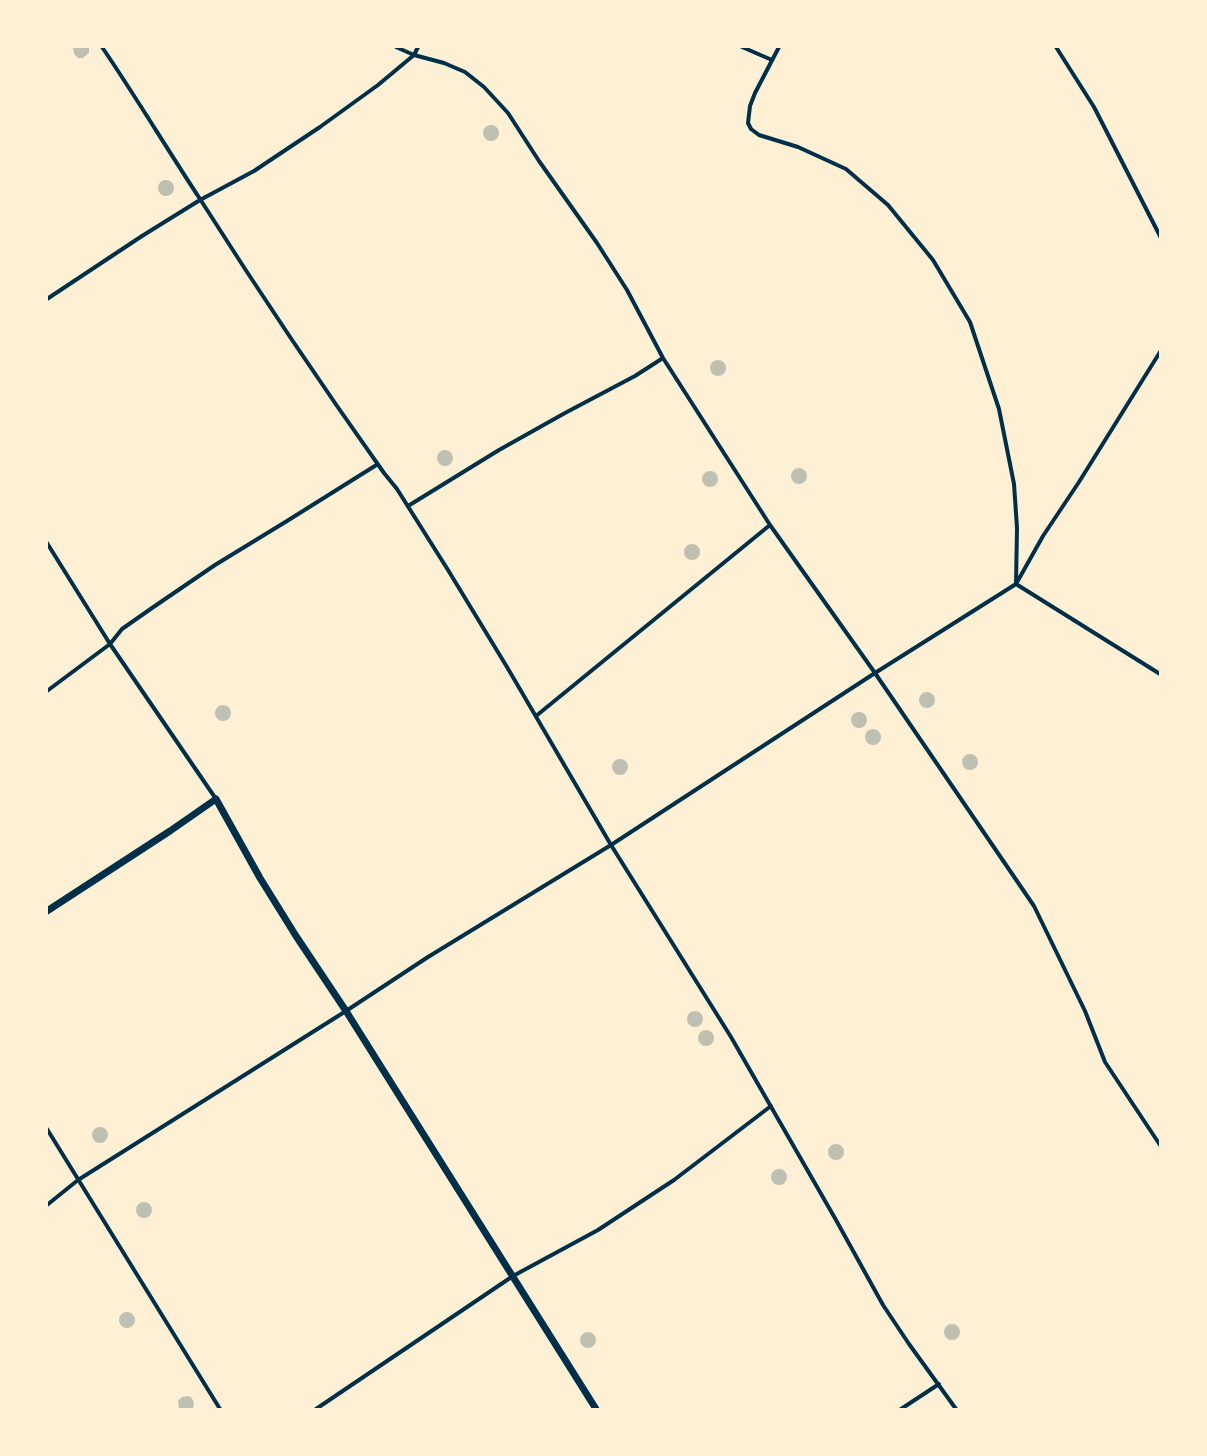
<!DOCTYPE html>
<html>
<head>
<meta charset="utf-8">
<style>
  body { margin:0 }
  #map { position:relative; width:1207px; height:1456px; overflow:hidden; background:#fdf0d5; font-family:"Open Sans",sans-serif }
  canvas { display:block }
  .frame { position:absolute; inset:0; border:48px solid #fdf0d5; pointer-events:none }
</style>
</head>
<body>
<div id="map">
<canvas width="1207" height="1456"></canvas>
<div class="frame"></div>
</div>
<script>
const g = document.querySelector('canvas').getContext('2d');
g.lineJoin = 'round';
function fillPath(path, color) { g.fillStyle = color; g.fill(path, 'evenodd'); }
function trace(path, color, width, dash) { g.strokeStyle = color; g.lineWidth = width; g.lineCap = dash ? 'butt' : 'round'; g.setLineDash(dash || []); g.stroke(path); }
const building = new Path2D(`
  M73,47H89V53L83,58H78L74,54Z
  M483 133a8 8 0 1 1 16 0a8 8 0 1 1-16 0Z
  M158 188a8 8 0 1 1 16 0a8 8 0 1 1-16 0Z
  M710 368a8 8 0 1 1 16 0a8 8 0 1 1-16 0Z
  M437 458a8 8 0 1 1 16 0a8 8 0 1 1-16 0Z
  M791 476a8 8 0 1 1 16 0a8 8 0 1 1-16 0Z
  M702 479a8 8 0 1 1 16 0a8 8 0 1 1-16 0Z
  M684 552a8 8 0 1 1 16 0a8 8 0 1 1-16 0Z
  M919 700a8 8 0 1 1 16 0a8 8 0 1 1-16 0Z
  M215 713a8 8 0 1 1 16 0a8 8 0 1 1-16 0Z
  M851 720a8 8 0 1 1 16 0a8 8 0 1 1-16 0Z
  M865 737a8 8 0 1 1 16 0a8 8 0 1 1-16 0Z
  M962 762a8 8 0 1 1 16 0a8 8 0 1 1-16 0Z
  M612 767a8 8 0 1 1 16 0a8 8 0 1 1-16 0Z
  M687 1019a8 8 0 1 1 16 0a8 8 0 1 1-16 0Z
  M698 1038a8 8 0 1 1 16 0a8 8 0 1 1-16 0Z
  M92 1135a8 8 0 1 1 16 0a8 8 0 1 1-16 0Z
  M828 1152a8 8 0 1 1 16 0a8 8 0 1 1-16 0Z
  M771 1177a8 8 0 1 1 16 0a8 8 0 1 1-16 0Z
  M136 1210a8 8 0 1 1 16 0a8 8 0 1 1-16 0Z
  M119 1320a8 8 0 1 1 16 0a8 8 0 1 1-16 0Z
  M944 1332a8 8 0 1 1 16 0a8 8 0 1 1-16 0Z
  M580 1340a8 8 0 1 1 16 0a8 8 0 1 1-16 0Z
  M188,1396L191,1397L194,1402L193,1409H179L178,1401L182,1397Z`);
const minor = new Path2D(`
  M102,47C136,97 167,149 200,199C259,292 320,383 384,473L397,489L448,570L507,667L611,845L731,1037L836,1220L883,1305L909,1344L956,1409
  M396,47L414,55L444,63L465,72L484,87L508,113L539,161L597,243L627,290L663,358L770,525L875,673L1034,906L1085,1011L1105,1062L1160,1145
  M742,47L772,60
  M779,47L755,93L750,106L748,123L751,129L759,135L798,147L846,169L888,205L933,260L970,322L999,409L1014,484L1017,528L1016,584
  M1056,47L1094,107L1160,236
  M47,299L142,236L200,200L254,171L320,127L378,85L414,55L418,47
  M408,506L499,450L565,413L635,376L663,358
  M47,543L110,644L216,799
  M1016,584L1160,674
  M47,691L110,644L122,629L152,608L215,565L287,521L378,464
  M536,716L770,525
  M47,1129L220,1409
  M47,1205L78,1180L346,1011L428,957L611,845L875,673L1016,584L1043,536L1079,482L1160,352
  M316,1409L513,1276L598,1230L674,1180L771,1106
  M901,1409L939,1384`);
const tertiary = new Path2D(`
  M47,911L170,831L216,799L260,878L296,936L346,1011L596,1409`);
fillPath(building, '#bec0b2');
trace(minor, '#003049', 4);
trace(tertiary, '#003049', 7);
</script>
</body>
</html>
